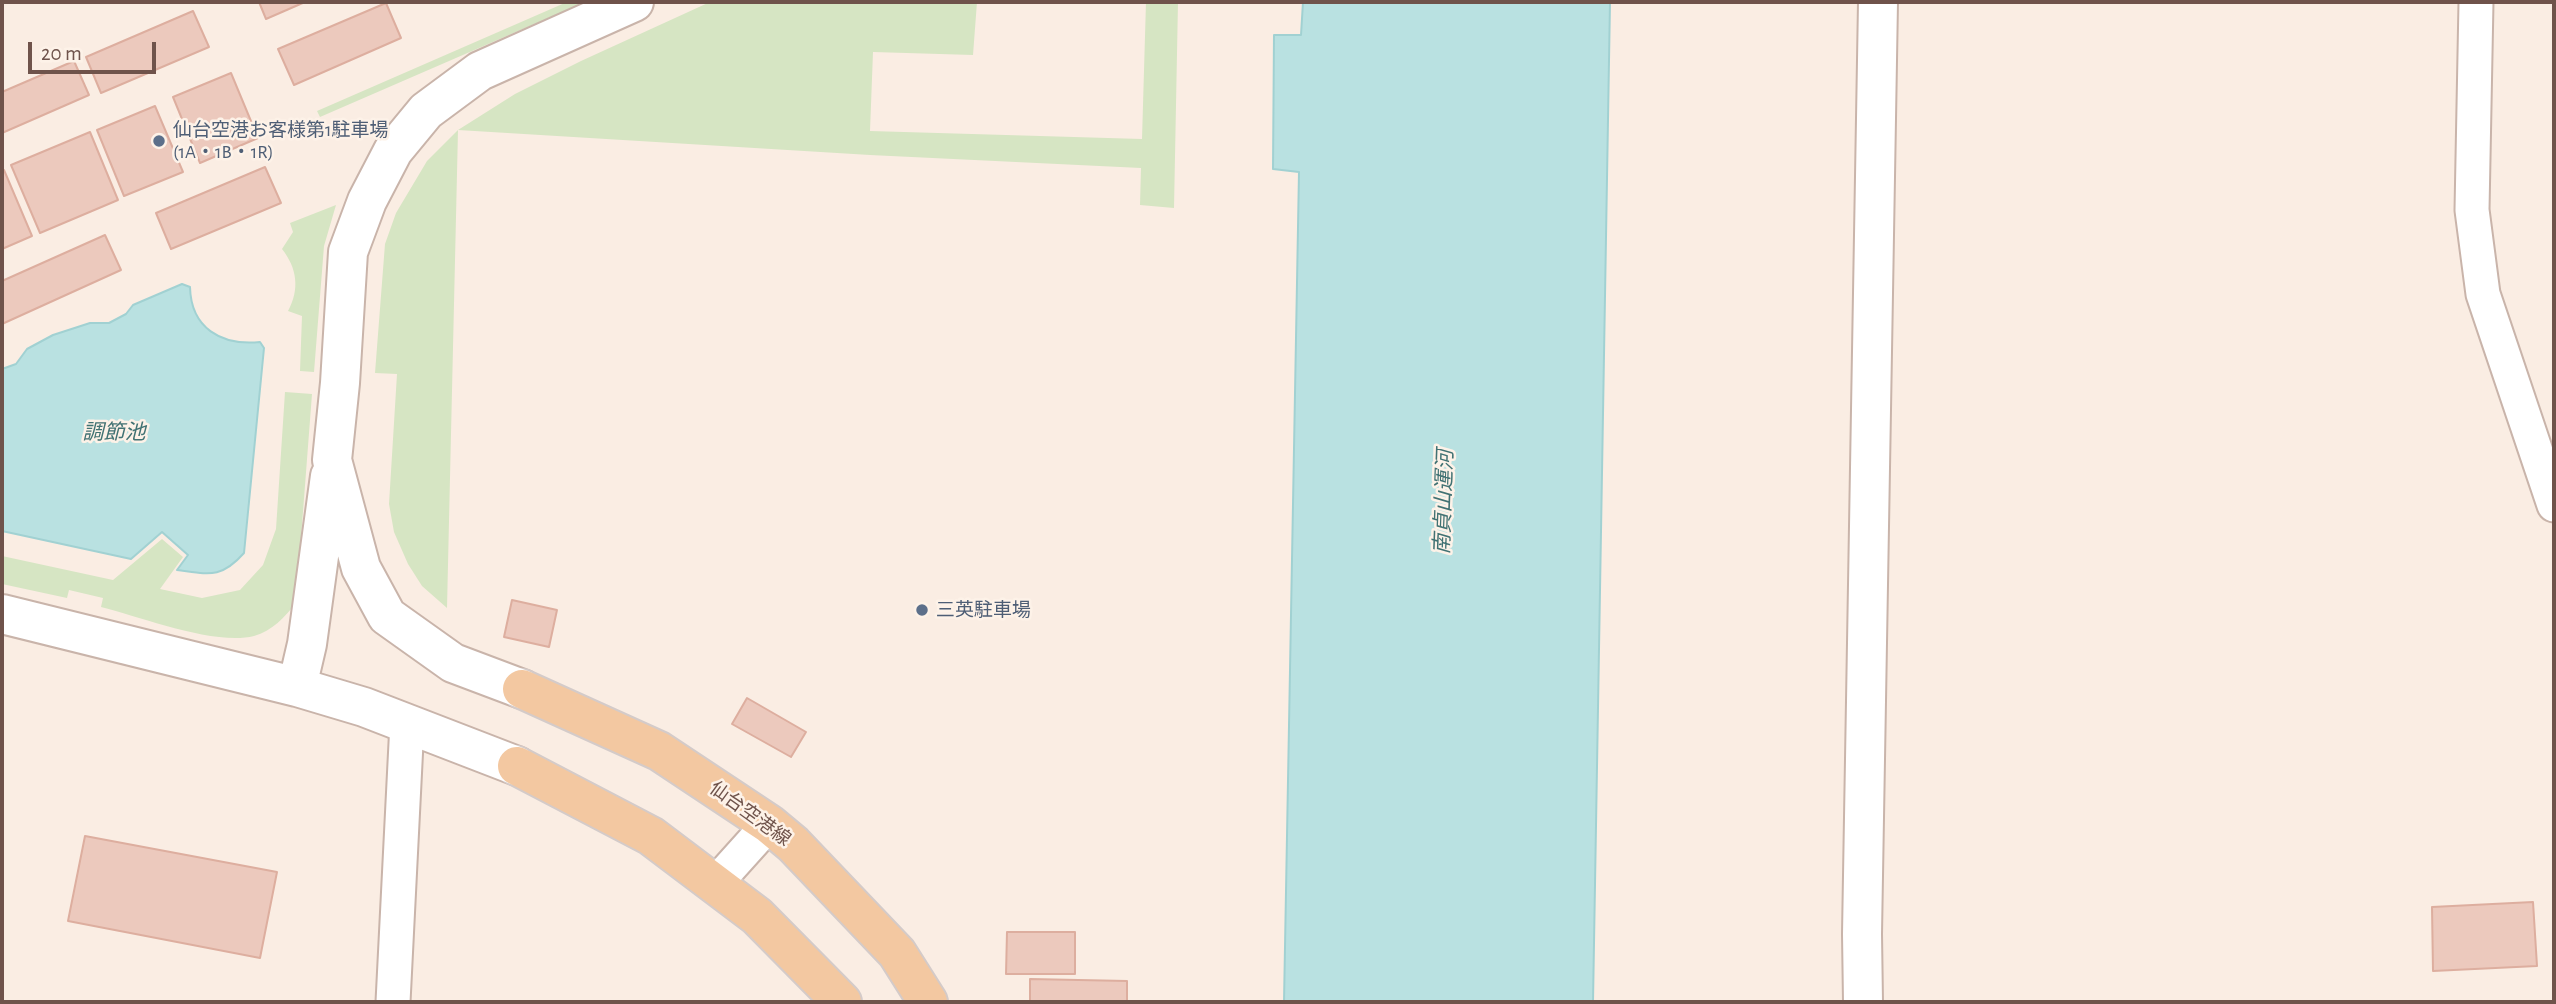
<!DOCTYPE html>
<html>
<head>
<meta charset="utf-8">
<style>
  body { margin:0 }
  #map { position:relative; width:2556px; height:1004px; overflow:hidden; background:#faede3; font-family:"Alegreya Sans",sans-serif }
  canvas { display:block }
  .frame { position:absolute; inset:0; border:4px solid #6f534b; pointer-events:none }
  .scale { position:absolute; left:28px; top:42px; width:128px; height:32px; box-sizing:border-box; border:4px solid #6f534b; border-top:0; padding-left:9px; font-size:21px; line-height:24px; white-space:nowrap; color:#6f534b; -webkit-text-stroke:5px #fdf2e8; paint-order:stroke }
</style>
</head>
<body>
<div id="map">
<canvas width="2556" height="1004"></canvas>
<div class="frame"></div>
<div class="scale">20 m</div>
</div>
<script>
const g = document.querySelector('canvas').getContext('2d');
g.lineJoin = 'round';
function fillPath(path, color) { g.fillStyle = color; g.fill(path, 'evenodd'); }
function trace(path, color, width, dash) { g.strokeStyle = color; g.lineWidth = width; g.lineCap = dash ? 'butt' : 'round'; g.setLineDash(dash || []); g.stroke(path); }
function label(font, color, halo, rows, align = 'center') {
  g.font = font + ' "Alegreya Sans","Noto Sans JP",sans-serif'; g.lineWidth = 5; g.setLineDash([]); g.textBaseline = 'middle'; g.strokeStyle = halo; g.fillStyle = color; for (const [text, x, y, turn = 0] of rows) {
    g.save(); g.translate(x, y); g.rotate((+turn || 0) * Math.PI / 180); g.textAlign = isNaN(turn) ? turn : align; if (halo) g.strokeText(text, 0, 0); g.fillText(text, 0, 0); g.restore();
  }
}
const green = new Path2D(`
  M567,2H585L320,117L317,111Z
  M710,2H977L973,55L873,52L870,131L1142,139L1146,2H1178L1174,208L1140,205L1141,168L870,155L458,130L447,608L422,586L408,564L394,532L389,504L397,374L375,373L385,244L396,213L427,161L458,130L515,94L581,61Z
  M336,205L324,246L314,372L300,371L302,316L288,311C300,289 297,268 282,249L293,232L290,223Z
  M285,392L312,394L296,603C285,617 272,631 254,636C215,646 141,617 101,607L103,598L69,590L67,598L2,584V556L113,580L162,539L183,557L160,589L202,598L240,590L263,565L276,529Z`);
const water = new Path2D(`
  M1303,2H1610L1593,1002H1284L1299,172L1273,169L1274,35H1301Z
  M182,284L190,287C191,328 221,346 260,342L264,348L244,553C221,579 209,574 177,570L188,555L162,532L131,559L2,531V369L16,364L27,349L53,335L90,323H109L126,314L133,305Z`);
const building = new Path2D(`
  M259,2H305L266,19Z
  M386,3L401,38L294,85L278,49Z
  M193,11L209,47L101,93L86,57Z
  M74,61L89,95L2,133V92Z
  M231,73L258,138L200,163L173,97Z
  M155,106L183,172L124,196L97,130Z
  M90,132L118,200L40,233L11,165Z
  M265,167L281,203L171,249L156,213Z
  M2,170H4L32,236L2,249Z
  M105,235L121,270L2,324V281Z
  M512,600L557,610L549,647L504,637Z
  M747,698L806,732L791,757L732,724Z
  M85,836L277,872L260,958L68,921Z
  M2533,902L2537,966L2433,971L2432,907Z
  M1007,932H1075V974H1006Z
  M1030,979L1127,981V1002H1030Z`);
const minor = new Path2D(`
  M2476,2L2472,210L2483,294L2554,505
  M715,884L769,824
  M393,1002L407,723`);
const tertiary = new Path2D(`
  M2,614L297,687L364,707L517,766
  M297,687L307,644L330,476
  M522,689L453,663L387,616L361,568L332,460L340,383L348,252L367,201L393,151L426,111L480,71L634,2
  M1863,1002L1862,934L1878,2`);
const primary = new Path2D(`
  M522,689L659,751L769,824L793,844L897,953L928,1002
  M517,766L651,836L757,916L842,1002`);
const markers = [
  [159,141,7,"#5c6f8a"],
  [922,610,7,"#5c6f8a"]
];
const serviceNames = [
  ["仙台空港お客様第1駐車場",173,130],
  ["(1A・1B・1R)",173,152],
  ["三英駐車場",936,610]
];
const streetNames = [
  ["仙台空港線",750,814,36]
];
const waterNames = [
  ["調節池",114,433],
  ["南貞山運河",1444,502,-88]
];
fillPath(green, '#d6e5c3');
fillPath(water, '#b9e1e1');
trace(water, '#a1d1d2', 2);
fillPath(building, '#ecc9bd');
trace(building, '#ddae9f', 2);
trace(minor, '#c9b4aa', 37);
trace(tertiary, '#c9b4aa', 42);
trace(primary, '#d4cbc9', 42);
trace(minor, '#fff', 33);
trace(tertiary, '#fff', 38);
trace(primary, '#f3c8a1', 38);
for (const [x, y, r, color] of markers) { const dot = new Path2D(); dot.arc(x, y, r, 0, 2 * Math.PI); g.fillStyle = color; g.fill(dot); trace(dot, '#fdf2e8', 2.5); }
label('19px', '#4e5e75', '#fdf2e8', serviceNames, 'left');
label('19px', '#6f534b', '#fdf2e8', streetNames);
label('italic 21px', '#417273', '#fdf2e8', waterNames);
</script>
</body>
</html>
